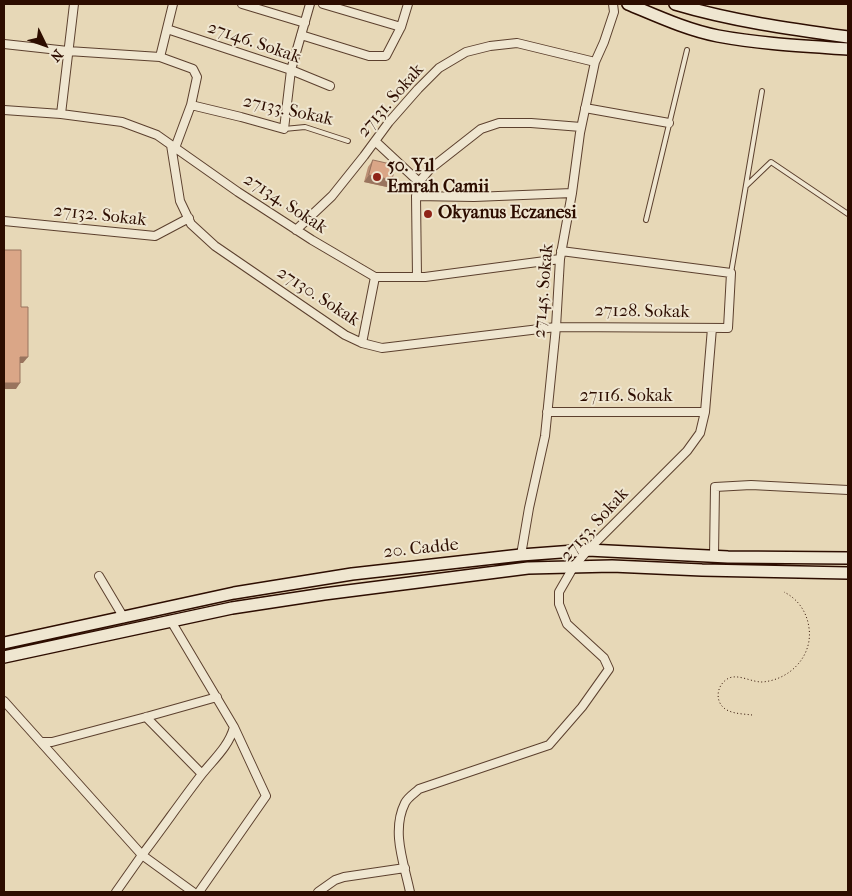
<!DOCTYPE html>
<html>
<head>
<meta charset="utf-8">
<style>
  body { margin:0 }
  #map { position:relative; width:852px; height:896px; overflow:hidden; background:#e7d8b7; font-family:"IM FELL French Canon",serif }
  canvas { display:block }
  .frame { position:absolute; inset:0; border:5px solid #2d0d00; pointer-events:none }
  .north { position:absolute; left:20px; top:20px; width:50px; height:50px; -webkit-text-stroke:4px #efe6d0; paint-order:stroke; rotate:132deg; font-size:14px; font-weight:700; line-height:20px; text-align:center; color:#2d0d00 }
  .north::after { content:''; display:block; margin:auto; width:18px; height:22px; background:#2d0d00; clip-path:polygon(50% 0,100% 100%,50% 72%,0 100%) }
</style>
</head>
<body>
<div id="map">
<canvas width="852" height="896"></canvas>
<div class="frame"></div>
<div class="north">N</div>
</div>
<script>
const g = document.querySelector('canvas').getContext('2d');
g.lineJoin = 'round';
function trace(path, color, width, dash) { g.strokeStyle = color; g.lineWidth = width; g.lineCap = dash ? 'butt' : 'round'; g.setLineDash(dash || []); g.stroke(path); }
function fillPath(path, color) { g.fillStyle = color; g.fill(path, 'evenodd'); }
function label(font, color, halo, rows, align = 'center') {
  g.font = font + ' "IM FELL French Canon",serif'; g.lineWidth = 4; g.setLineDash([]); g.textBaseline = 'middle'; g.strokeStyle = halo; g.fillStyle = color; for (const [text, x, y, turn = 0] of rows) {
    g.save(); g.translate(x, y); g.rotate((+turn || 0) * Math.PI / 180); g.textAlign = isNaN(turn) ? turn : align; if (halo) g.strokeText(text, 0, 0); g.fillText(text, 0, 0); g.restore();
  }
}
const path = new Path2D(`
  M752,715C745,714 736,714 729,711C714,705 715,685 729,678C739,674 751,682 762,682C790,680 813,656 809,628C807,612 798,599 784,592`);
const lane = new Path2D(`
  M284,129L305,127L348,141
  M746,186L771,162L848,214
  M646,220L687,50
  M731,273L762,91`);
const street = new Path2D(`
  M242,4L305,23
  M323,4L401,27
  M167,29L291,70L330,86
  M301,35L369,56H386L401,27L408,4
  M4,44L68,51L160,57L193,69L197,77L191,105L175,148
  M160,57L173,4
  M191,105L241,117L284,129L291,70L310,4
  M585,108L669,123
  M4,110L61,114L122,122L157,135L238,192L312,240L375,277H425L560,259
  M61,114L74,4
  M375,141L419,182
  M171,145L180,201L191,224L215,246L345,335L362,343L382,348L556,327L728,328L731,273L561,251
  M416,196L474,197L572,193
  M4,221L155,236L189,218
  M296,230L332,196L364,156L389,122L418,89L439,68L466,52L490,46L517,43L595,62
  M417,277L416,196L419,182L430,169L481,129L499,123H531L581,127
  M362,343L375,277
  M547,412H705
  M521,555L529,508L545,436L556,327L560,259L572,193L580,133L595,62L604,42L614,12L613,4
  M714,556L715,487L751,485L848,490
  M99,576L124,618
  M171,621L234,727C229,746 214,759 202,774C181,801 162,829 142,855L193,892
  M4,701L142,855L116,892
  M146,717L202,774
  M41,742H52L146,717L217,697
  M199,892L266,796L234,727
  M318,892L335,880L344,877L405,868
  M410,892C404,863 391,831 405,803C408,797 415,793 419,789L549,745L582,707L609,669L604,658L567,624L559,604V592L574,566L588,550L687,451L700,433L705,412L712,328`);
const secondary = new Path2D(`
  M628,4C657,16 687,30 718,36C761,44 805,46 848,49
  M675,4C732,21 790,29 848,37
  M4,643L234,593L352,574L521,555L588,550L728,557L848,558
  M4,657L232,608L324,594L528,568L612,566L702,570L848,573`);
const wall = new Path2D(`
  M373,160L392,180L387,187L364,182L368,167Z`);
const shadedWall = new Path2D(`
  M369,175L392,180L387,187L364,182Z
  M20,357H28L23,363H16Z
  M4,383H20L16,389H4Z`);
const building = new Path2D(`
  M373,160L395,165L392,180L369,175Z
  M4,250H21V307H28V357H20V383H4Z`);
const markers = [
  [377,177,5,"#8f2418"],
  [428,214,5,"#8f2418"]
];
const streetNames = [
  ["27146. Sokak",254,43,19],
  ["27131. Sokak",391,101,-49],
  ["27133. Sokak",288,111,12],
  ["27134. Sokak",285,204,33],
  ["27132. Sokak",100,216,6],
  ["27145. Sokak",544,291,-85],
  ["27130. Sokak",318,297,33],
  ["27128. Sokak",642,312,1],
  ["27116. Sokak",626,397],
  ["27153. Sokak",595,525,-48],
  ["20. Cadde",421,549,-6]
];
const poiNames = [
  ["50. Yıl",387,167],
  ["Emrah Camii",387,188],
  ["Okyanus Eczanesi",438,214]
];
trace(lane, '#5c402e', 6);
trace(street, '#5c402e', 10);
trace(secondary, '#2d0d00', 14);
trace(path, '#2d0d00', 1, [1, 2.5]);
trace(lane, '#efe6d0', 4);
trace(street, '#efe6d0', 8);
trace(secondary, '#efe6d0', 11);
fillPath(wall, '#bb8f74');
fillPath(shadedWall, '#99745e');
fillPath(building, '#daa687');
trace(building, '#99745e', 1);
for (const [x, y, r, color] of markers) { const dot = new Path2D(); dot.arc(x, y, r, 0, 2 * Math.PI); g.fillStyle = color; g.fill(dot); trace(dot, '#efe6d0', 2); }
label('18px', '#2d0d00', '#efe6d0', streetNames);
label('bold 18px', '#2d0d00', '#efe6d0', poiNames, 'left');
</script>
</body>
</html>
